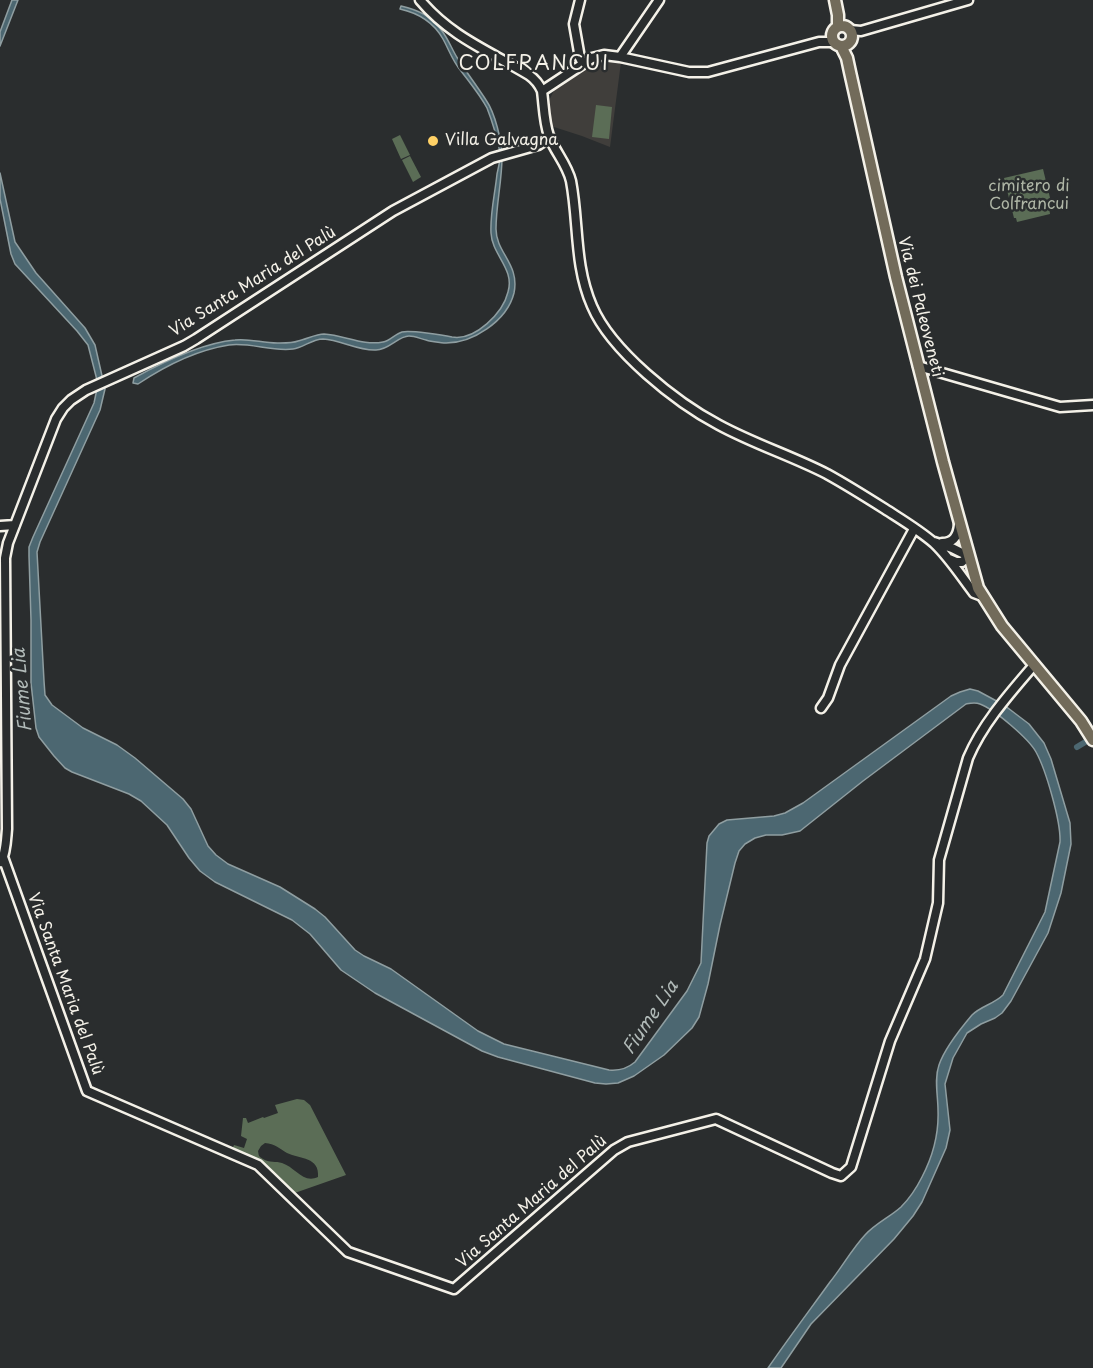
<!DOCTYPE html>
<html>
<head>
<meta charset="utf-8">
<style>
  body { margin:0 }
  canvas { display:block; background:#2a2d2e }
</style>
</head>
<body>
<canvas width="1093" height="1368"></canvas>
<script>
const g = document.querySelector('canvas').getContext('2d');
g.lineJoin = 'round';
function fillPath(path, color) { g.fillStyle = color; g.fill(path, 'evenodd'); }
function trace(path, color, width, dash) { g.strokeStyle = color; g.lineWidth = width; g.lineCap = dash ? 'butt' : 'round'; g.setLineDash(dash || []); g.stroke(path); }
function label(font, color, halo, rows, align = 'center') {
  g.font = font + ' "Playpen Sans",sans-serif'; g.lineWidth = 5; g.setLineDash([]); g.textBaseline = 'middle'; g.strokeStyle = halo; g.fillStyle = color; for (const [text, x, y, turn = 0] of rows) {
    g.save(); g.translate(x, y); g.rotate((+turn || 0) * Math.PI / 180); g.textAlign = isNaN(turn) ? turn : align; if (halo) g.strokeText(text, 0, 0); g.fillText(text, 0, 0); g.restore();
  }
}
const built = new Path2D(`
  M603,60L621,62L610,147L582,136L551,126L549,110V101L556,86L589,66Z`);
const green = new Path2D(`
  M596,105L612,107L609,139L592,137Z
  M400,135L410,155L401,159L392,139Z
  M410,156L421,177L413,182L402,160Z
  M1043,169L1052,206L1049,207L1050,214L1017,222L1016,218H1014L1004,178Z
  M297,1099L304,1100L310,1105L346,1175L289,1195L267,1173L230,1154L234,1145L244,1148L247,1139L241,1136L243,1118H246L248,1123L263,1117L264,1118L278,1113L275,1105ZM265,1143C275,1144 279,1148 287,1153C300,1159 320,1157 318,1177C303,1184 295,1167 282,1163C276,1161 269,1163 263,1159C258,1156 259,1156 258,1151L261,1146Z`);
const water = new Path2D(`
  M12,0H18L0,46V32Z
  M401,6C418,10 432,16 442,31C449,40 452,50 458,59C467,73 477,86 486,100C495,113 502,141 502,157C502,181 496,205 496,229C496,253 520,264 514,293C507,321 472,344 444,343C438,342 432,342 426,340C421,339 415,336 409,336C398,336 389,350 376,350C358,351 341,340 323,339C312,339 303,348 293,349C272,352 250,342 229,345C197,350 165,366 138,384L133,383L134,378C163,362 201,343 235,340C250,338 265,344 280,343C286,343 293,343 298,341C307,339 316,334 324,334C344,335 363,346 383,342C390,341 395,334 402,332C410,330 443,335 452,337C475,341 503,313 508,292C515,269 492,255 491,233C490,213 495,194 497,174C498,169 500,162 500,156C500,145 491,118 487,108C480,95 470,83 461,71C453,62 449,50 443,39C434,23 418,13 400,9Z
  M0,173L15,242L36,273L85,328L95,345L105,389L100,410L40,542L37,552L44,681L45,695L52,705L83,728L117,745L135,758L183,799L191,809L208,846L216,855L228,864L280,887L315,909L325,917L355,950L364,956L391,969L478,1031L504,1044L609,1070C619,1071 628,1068 635,1062L687,991L701,963L707,843L709,836L719,824L727,820L774,816L785,813L803,803L951,696L960,692L970,689L978,691L1004,705L1029,724L1044,743L1051,759L1070,823L1071,844L1061,893L1048,933L1011,1001L1002,1013L995,1018L981,1024L967,1033L953,1058L945,1084L950,1130L946,1148L922,1202L913,1216L894,1239L811,1324L781,1368H768C788,1339 809,1311 830,1282C842,1267 852,1249 865,1235C876,1223 890,1217 901,1207C910,1198 917,1187 922,1177C933,1156 939,1134 938,1110C938,1096 934,1079 939,1065C944,1050 961,1028 972,1015C981,1006 994,1004 1003,995L1045,912L1060,842C1061,822 1046,770 1036,752C1029,739 994,709 980,704C975,702 971,703 966,704L863,781L800,831L782,835H766L755,838L745,844L739,851L735,863L720,925L708,984L699,1017L692,1028L664,1055L634,1076L618,1083L606,1084L595,1083L498,1057L482,1051L375,993L341,970L310,934L292,920L215,882L200,871L189,858L167,825L141,801L129,794L72,772L65,768L54,756L39,737L36,728L31,683V620L29,556V547L33,537L94,403L98,384L88,345L77,331L15,264L11,254L0,199Z`);
const canal = new Path2D(`
  M1077,747L1087,741`);
const minor = new Path2D(`
  M420,0C451,37 489,51 529,75C536,80 539,84 542,91C544,106 544,122 549,136C555,152 567,164 571,181C579,223 574,265 592,306C611,351 677,403 719,425C754,444 792,456 827,474C847,485 866,497 885,509C902,520 919,530 934,543C949,557 961,576 974,593L982,596
  M580,0L574,24L580,58L583,64
  M850,30L861,31L968,0
  M620,57L659,0
  M542,91L592,58L604,55L620,57L689,72H708L819,42H833
  M918,366L1060,407L1093,405
  M0,526L15,525
  M934,542L952,548L968,556L962,562H956L949,559
  M942,543C954,543 958,535 959,525
  M821,708L828,698L840,665L914,529
  M3,857L87,1091L258,1165L348,1252L454,1289L614,1150L628,1142L716,1119L832,1173L841,1176L851,1167L890,1041L925,959L938,903L939,860L968,758C983,723 1010,693 1034,665
  M1,862C6,852 6,840 7,829L5,558L8,543L15,525L56,419L63,408L71,400L86,390L184,346L196,339L393,211L492,158L538,145L550,137`);
const major = new Path2D(`
  M835,0L838,15V26
  M832 36a10 10 0 1 1 20 0a10 10 0 1 1-20 0Z
  M841,46L847,58L850,72L896,277L943,462L978,588L1002,626L1081,721L1093,740`);
const markers = [
  [433,141,6,"#ffd166"]
];
const poiNames = [
  ["Villa Galvagna",445,141]
];
const parkNames = [
  ["cimitero di",1029,187],
  ["Colfrancui",1029,205]
];
const streetNames = [
  ["Via Santa Maria del Palù",253,282,-32],
  ["Via dei Paleoveneti",920,307,76],
  ["Via Santa Maria del Palù",65,984,70],
  ["Via Santa Maria del Palù",532,1202,-41]
];
const waterNames = [
  ["Fiume Lia",23,690,-95],
  ["Fiume Lia",651,1018,-56]
];
const quarterNames = [
  ["COLFRANCUI",534,64]
];
fillPath(built, '#403e3b');
fillPath(green, '#5b6d56');
fillPath(water, '#4c6771');
trace(water, '#8f9ea1', 1.5);
trace(canal, '#4c6771', 6);
trace(minor, '#f4f1e8', 13);
trace(major, '#f4f1e8', 15);
trace(minor, '#2a2d2e', 8);
trace(major, '#726b5a', 10);
for (const [x, y, r, color] of markers) { const dot = new Path2D(); dot.arc(x, y, r, 0, 2 * Math.PI); g.fillStyle = color; g.fill(dot); trace(dot, '#2a2d2e', 2); }
label('16px', '#f4f1e8', '#2a2d2e', poiNames, 'left');
label('16px', '#afb6a6', '#2a2d2e', parkNames);
label('16px', '#f4f1e8', '#2a2d2e', streetNames);
label('italic 18px', '#b1bab8', '#2a2d2e', waterNames);
g.letterSpacing = '1.5px';
label('20px', '#f4f1e8', '#2a2d2e', quarterNames);
g.letterSpacing = '0px';
</script>
</body>
</html>
